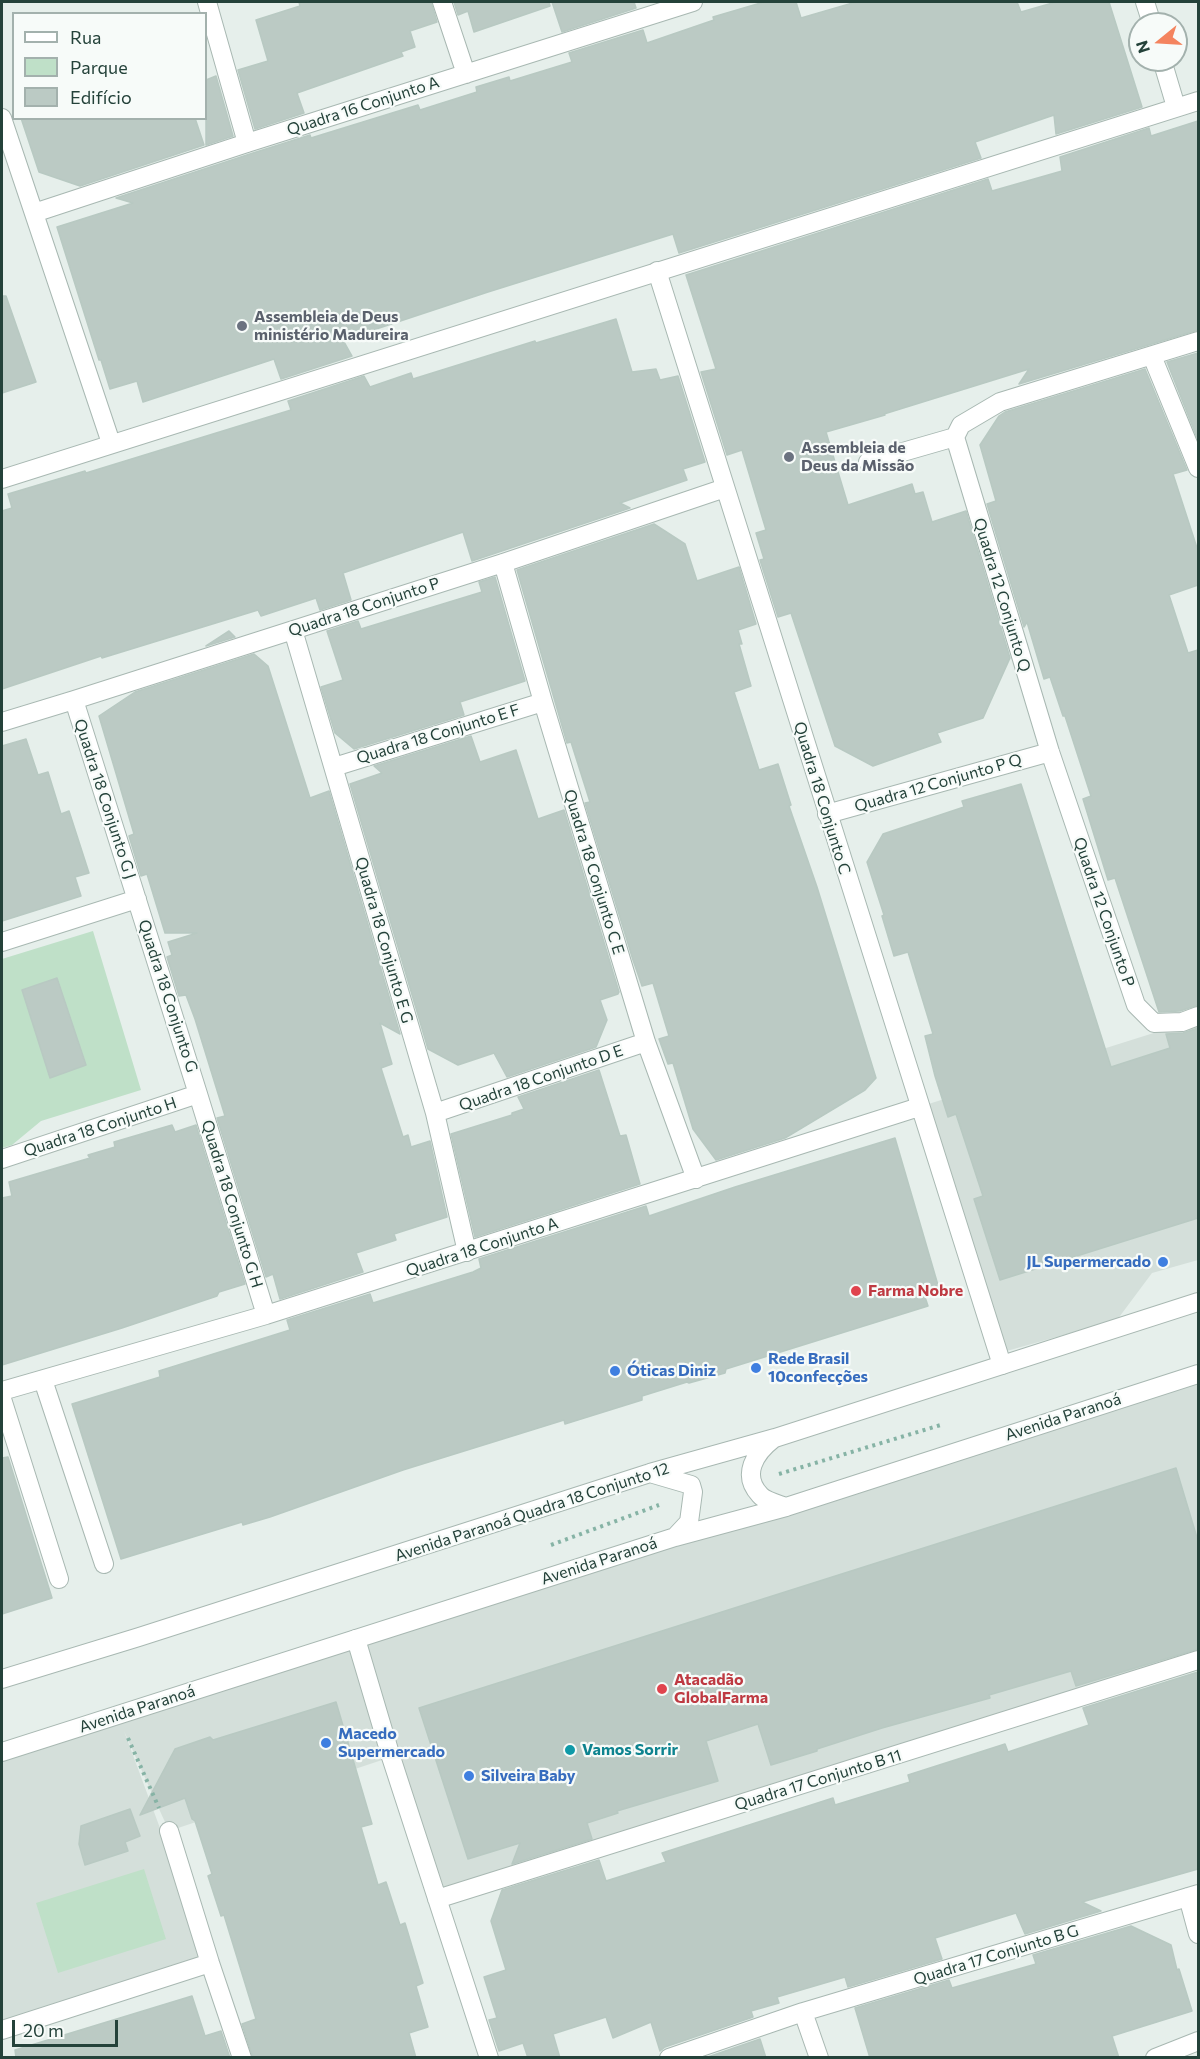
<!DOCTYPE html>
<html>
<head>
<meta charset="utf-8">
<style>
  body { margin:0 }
  #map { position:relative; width:1200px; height:2059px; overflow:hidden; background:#e6efeb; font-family:Commissioner,sans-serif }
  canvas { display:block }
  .frame { position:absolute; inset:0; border:3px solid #24423a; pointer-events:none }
  .legend { position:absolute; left:12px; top:12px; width:195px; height:108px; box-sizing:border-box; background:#f7fbf9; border:2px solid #a3b1ad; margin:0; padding:8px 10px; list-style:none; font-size:18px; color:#24423a }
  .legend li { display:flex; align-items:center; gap:12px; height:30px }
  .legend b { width:30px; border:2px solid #a3b1ad }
  .north { position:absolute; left:1128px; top:12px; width:60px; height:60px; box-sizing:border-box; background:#f7fbf9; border:2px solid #a3b1ad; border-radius:50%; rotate:252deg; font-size:16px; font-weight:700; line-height:24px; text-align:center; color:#24423a }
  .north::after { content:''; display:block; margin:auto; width:21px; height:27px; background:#f4845f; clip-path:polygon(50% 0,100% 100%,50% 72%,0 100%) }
  .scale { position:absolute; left:12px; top:2020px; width:106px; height:27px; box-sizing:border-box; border:3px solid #24423a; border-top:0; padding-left:8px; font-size:18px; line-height:21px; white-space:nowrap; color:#24423a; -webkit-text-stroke:4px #f7fbf9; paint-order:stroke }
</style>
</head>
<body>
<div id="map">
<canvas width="1200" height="2059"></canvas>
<div class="frame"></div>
<ul class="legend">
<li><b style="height:8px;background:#fff"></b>Rua</li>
<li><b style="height:16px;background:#bfe0c8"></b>Parque</li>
<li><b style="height:16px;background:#bbcac4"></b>Edifício</li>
</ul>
<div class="north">N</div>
<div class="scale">20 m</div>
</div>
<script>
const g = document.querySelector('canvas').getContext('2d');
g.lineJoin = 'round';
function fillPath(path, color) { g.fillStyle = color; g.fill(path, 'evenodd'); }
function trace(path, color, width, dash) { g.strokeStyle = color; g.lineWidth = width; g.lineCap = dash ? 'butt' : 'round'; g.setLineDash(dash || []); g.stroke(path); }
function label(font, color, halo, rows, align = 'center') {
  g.font = font + ' Commissioner,sans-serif'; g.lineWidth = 4.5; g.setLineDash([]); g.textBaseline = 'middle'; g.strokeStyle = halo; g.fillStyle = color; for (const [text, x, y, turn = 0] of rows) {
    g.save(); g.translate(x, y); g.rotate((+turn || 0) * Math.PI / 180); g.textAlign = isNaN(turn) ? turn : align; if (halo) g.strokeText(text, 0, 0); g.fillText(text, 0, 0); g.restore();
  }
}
const built = new Path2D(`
  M1198,1019V1260L1152,1273L1117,1320L996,1354L919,1107Z
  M1198,1374V1660L437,1899L391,1757L169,1831L124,1731L210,1963L2,2029V1756Z`);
const green = new Path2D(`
  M93,931L141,1090L41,1121L12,1145L2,1148V959Z
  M144,1869L166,1939L58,1973L36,1903Z`);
const building = new Path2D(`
  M299,2H431L437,22L410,31L415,47L401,52L403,56L297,93L304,113L255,129L238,70L268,61L256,20L300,6Z
  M454,2H549L550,6L474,32L468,11L458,15Z
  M552,2H634L636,8L562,32Z
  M764,2H796L801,18L856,2H1017L1021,12L1056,2H1109L1142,107L1056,134L1054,115L975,142L981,158L679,253L673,234L488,292L343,340L352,356L281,379L274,359L143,402L137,381L110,389L101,360H99L57,227L133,203L116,198L250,154L310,135L311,138L418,105L420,110L477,92L476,87L509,77L510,81L572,62L569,53L643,30L647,43L714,20L713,17Z
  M216,76L233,136L206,145V80Z
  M21,118H195L204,145L80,186L39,172Z
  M1198,121V330L1019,384L1029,369L884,414L885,415L826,432L848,505L912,484L915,494L923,492L932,522L966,511L1010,658L983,718L937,733L941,742L873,766L835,746L791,613L778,617L760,560L764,559L756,533L766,530L742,450L727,455L701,372L716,369L686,275L988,179L992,191L1062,171L1060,157L1149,128L1151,136Z
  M2,296H6L36,382L2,393Z
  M616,319L632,372L656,369L660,380L678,376L705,462L683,469L687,480L620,503L630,508L472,561L463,532L343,573L351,600L320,610L316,598L261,616L258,610L102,658L101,656L2,689V511L12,508L8,494L85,471L86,473L291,410L288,401L364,376L370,387L411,373L413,379L535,341L536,343Z
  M1198,353V440L1167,362Z
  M1145,369L1187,470L1173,474L1198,551V585L1169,595L1188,653L1198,650V1005L1180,1011L1159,1012L1115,878L1108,880L1083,799L1091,796L1065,716H1063L1050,677L1044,679L1027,622L1024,627L987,504L996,501L980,445L999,416L1005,412Z
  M654,524L685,544L697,581L739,567L756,624L738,630L742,644H739L751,686L734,692L759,770L778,764L791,805L789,806L817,887L876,1078L865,1090L785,1138L716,1160L693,1129L673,1063L668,1064L659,1039L669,1036L653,983L642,986L633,960L585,803L590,802L571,742L567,743L517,570Z
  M495,577L525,681L460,702L464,715L354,749L335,733L321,687L343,680L327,631L358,621L361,629L482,592L479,582Z
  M229,631L235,637L206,646Z
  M254,654L268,666L310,798L329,791L400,1034L380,1023L392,1064L381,1068L403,1137L408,1135L411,1147L430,1141L447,1217L394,1234L396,1240L356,1253L363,1272L280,1299L273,1274L266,1277L217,1118L225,1116L195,1019L186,995L179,996L167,957L172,955L168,942L197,933H165L147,874L141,876L129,836L134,834L99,716L135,692Z
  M471,736L480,762L516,750L538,819L564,810L619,992L618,994L600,1000L607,1020L596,1047L507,1077L494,1053L458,1065L428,1049L350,784L382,773L374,766Z
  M26,739L38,775L48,772L61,814L69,811L89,873L75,877L81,896L2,921V746Z
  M1021,784L1111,1067L1170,1048L1166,1034L1183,1033L1198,1028V1218L1000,1280L974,1199L983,1196L956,1114L948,1117L935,1076L925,1036L933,1034L908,952L894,956L882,916L884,915L867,862L883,834L964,807L962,801Z
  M57,978L86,1065L50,1078L22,990Z
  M599,1070L620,1136L626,1135L640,1184L475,1237L451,1134L512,1115V1113L524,1109L518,1097Z
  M172,1125L175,1132L196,1125L245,1284L219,1292L217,1296L122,1328L2,1365V1198L12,1196L9,1182L90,1158L88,1155L115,1147L114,1142Z
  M895,1138L940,1292L925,1297L928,1306L726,1369L725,1373L689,1383L687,1382L642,1396V1400L565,1424L564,1420L403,1470L270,1517L243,1525L242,1522L121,1559L72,1404L160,1377L159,1371L290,1330L287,1320L370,1294L373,1303L473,1272L481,1268L479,1259L646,1206L649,1216L735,1187Z
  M8,1457L52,1598L2,1614V1458Z
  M1176,1468L1198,1541V1649L1076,1686L1071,1671L989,1695L990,1698L882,1728L817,1749V1751L771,1765L758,1724L706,1741L718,1781L617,1811L618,1813L587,1823L592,1839L512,1864L520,1843L468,1859L419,1708Z
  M1198,1672V1869L1082,1902L1101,1911L1025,1934L1016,1913L935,1938L942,1959L848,1987L845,1977L777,1997L779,2003L751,2011L753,2017L665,2047L660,2051L651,2022L613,2038L606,2017L553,2034L560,2058H528L523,2043L499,2051L489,2020L497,2018L484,1977L506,1970L491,1921L502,1890L599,1860L606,1881L666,1862L662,1853L833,1798L835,1805L910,1782L908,1775L1005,1744L1008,1752L1089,1725L1083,1708Z
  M336,1702L372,1824L361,1827L378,1885L386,1882L400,1925L405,1923L423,1983L416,1986L428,2027L409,2033L416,2058H253L242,2024L256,2019L224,1915L221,1916L208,1876L212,1874L195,1821L192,1819L185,1798L140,1815L175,1749L210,1737L213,1740Z
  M130,1809L140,1836L125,1842L128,1851L85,1865L79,1844L81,1826Z
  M1131,1926L1171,1945L1177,1970L1179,1969L1192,2011L1112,2036L1119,2058H870L855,2008L949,1980L952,1988L1036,1964L1033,1955Z
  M192,1996L205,2036L221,2031L230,2058H16L15,2050Z
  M760,2039L766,2058H705Z`);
const path = new Path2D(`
  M779,1474L944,1424
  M551,1545L659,1505
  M128,1738L159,1808`);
const minor = new Path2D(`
  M207,2L247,143
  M442,2L466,74
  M1145,2L1152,24
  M1162,60L1176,107
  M2,118L111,443
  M34,213L247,143L693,2
  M657,271L1002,1365
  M1198,341L1000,402L961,425L955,437L1050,752L1136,1005L1154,1023L1182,1022L1198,1016
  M1152,356L1198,468
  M868,462L955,437
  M2,479L1198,101
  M503,563L543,702L646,1042L696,1179
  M293,630L435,1113L467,1252
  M74,700L198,1094L266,1315
  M2,722L74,700L503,563L725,488
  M334,767L543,702
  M827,814L1050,752
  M2,942L137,899
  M435,1113L646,1042
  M2,1159L198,1094
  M43,1380L104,1564
  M2,1391L266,1315L919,1107
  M2,1399L59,1579
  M356,1639L391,1757L489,2058
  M169,1831L210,1963L242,2058
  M1188,1897L1198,1934
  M437,1899L1198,1660
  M803,2012L819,2058
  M2,2030L210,1963
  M669,2058L803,2012L1198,1894
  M1155,2058L1198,2041`);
const tertiary = new Path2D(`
  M773,1439C755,1453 741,1475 760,1495C765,1501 778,1504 786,1507
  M650,1473L691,1485L693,1492L689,1522L675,1537
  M2,1679L139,1637L650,1473L775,1438L1198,1302
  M2,1752L675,1537L786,1507L1198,1374`);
const markers = [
  [242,326,6,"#6b7280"],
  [789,457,6,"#6b7280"],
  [1163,1262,6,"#3f7fe0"],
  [856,1291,6,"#e0444e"],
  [756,1368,6,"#3f7fe0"],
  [615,1371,6,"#3f7fe0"],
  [662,1689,6,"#e0444e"],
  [326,1743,6,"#3f7fe0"],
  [570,1750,6,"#0f9aa8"],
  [469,1776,6,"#3f7fe0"]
];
const streetNames = [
  ["Quadra 16 Conjunto A",363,106,-18],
  ["Quadra 12 Conjunto Q",1002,595,73],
  ["Quadra 18 Conjunto P",364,607,-18],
  ["Quadra 18 Conjunto E F",438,734,-17],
  ["Quadra 12 Conjunto P Q",938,783,-16],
  ["Quadra 18 Conjunto C",822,798,73],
  ["Quadra 18 Conjunto G J",105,799,72],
  ["Quadra 18 Conjunto C E",594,872,73],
  ["Quadra 12 Conjunto P",1104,912,71],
  ["Quadra 18 Conjunto E G",384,940,74],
  ["Quadra 18 Conjunto G",168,996,72],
  ["Quadra 18 Conjunto D E",541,1078,-19],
  ["Quadra 18 Conjunto H",100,1127,-18],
  ["Quadra 18 Conjunto G H",232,1204,73],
  ["Quadra 18 Conjunto A",482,1247,-18],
  ["Avenida Paranoá",1063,1417,-18],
  ["Avenida Paranoá Quadra 18 Conjunto 12",532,1512,-18],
  ["Avenida Paranoá",599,1561,-18],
  ["Avenida Paranoá",137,1709,-18],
  ["Quadra 17 Conjunto B 11",818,1780,-17],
  ["Quadra 17 Conjunto B G",996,1955,-17]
];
const worshipNames = [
  ["Assembleia de Deus",254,317],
  ["ministério Madureira",254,335],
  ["Assembleia de",801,448],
  ["Deus da Missão",801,466]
];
const shopNames = [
  ["JL Supermercado",1151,1262,"right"],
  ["Rede Brasil",768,1359],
  ["10confecções",768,1377],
  ["Óticas Diniz",627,1371],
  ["Macedo",338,1734],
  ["Supermercado",338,1752],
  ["Silveira Baby",481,1776]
];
const healthNames = [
  ["Farma Nobre",868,1291],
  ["Atacadão",674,1680],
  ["GlobalFarma",674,1698]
];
const cultureNames = [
  ["Vamos Sorrir",582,1750]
];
fillPath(built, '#d4dfda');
fillPath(green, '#bfe0c8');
fillPath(building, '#bbcac4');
trace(building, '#b8c9c2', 1.5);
trace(minor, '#a8b8b2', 20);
trace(tertiary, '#a8b8b2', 20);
trace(path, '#86b3a5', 4, [3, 4.5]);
trace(minor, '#fff', 18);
trace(tertiary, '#fff', 18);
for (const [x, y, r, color] of markers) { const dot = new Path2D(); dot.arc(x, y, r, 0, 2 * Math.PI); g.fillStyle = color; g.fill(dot); trace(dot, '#f7fbf9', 2); }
label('16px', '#24423a', '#f7fbf9', streetNames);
label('bold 16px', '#5b616d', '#f7fbf9', worshipNames, 'left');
label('bold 16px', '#366cbe', '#f7fbf9', shopNames, 'left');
label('bold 16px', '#be3a42', '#f7fbf9', healthNames, 'left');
label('bold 16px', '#0d838f', '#f7fbf9', cultureNames, 'left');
</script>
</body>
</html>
